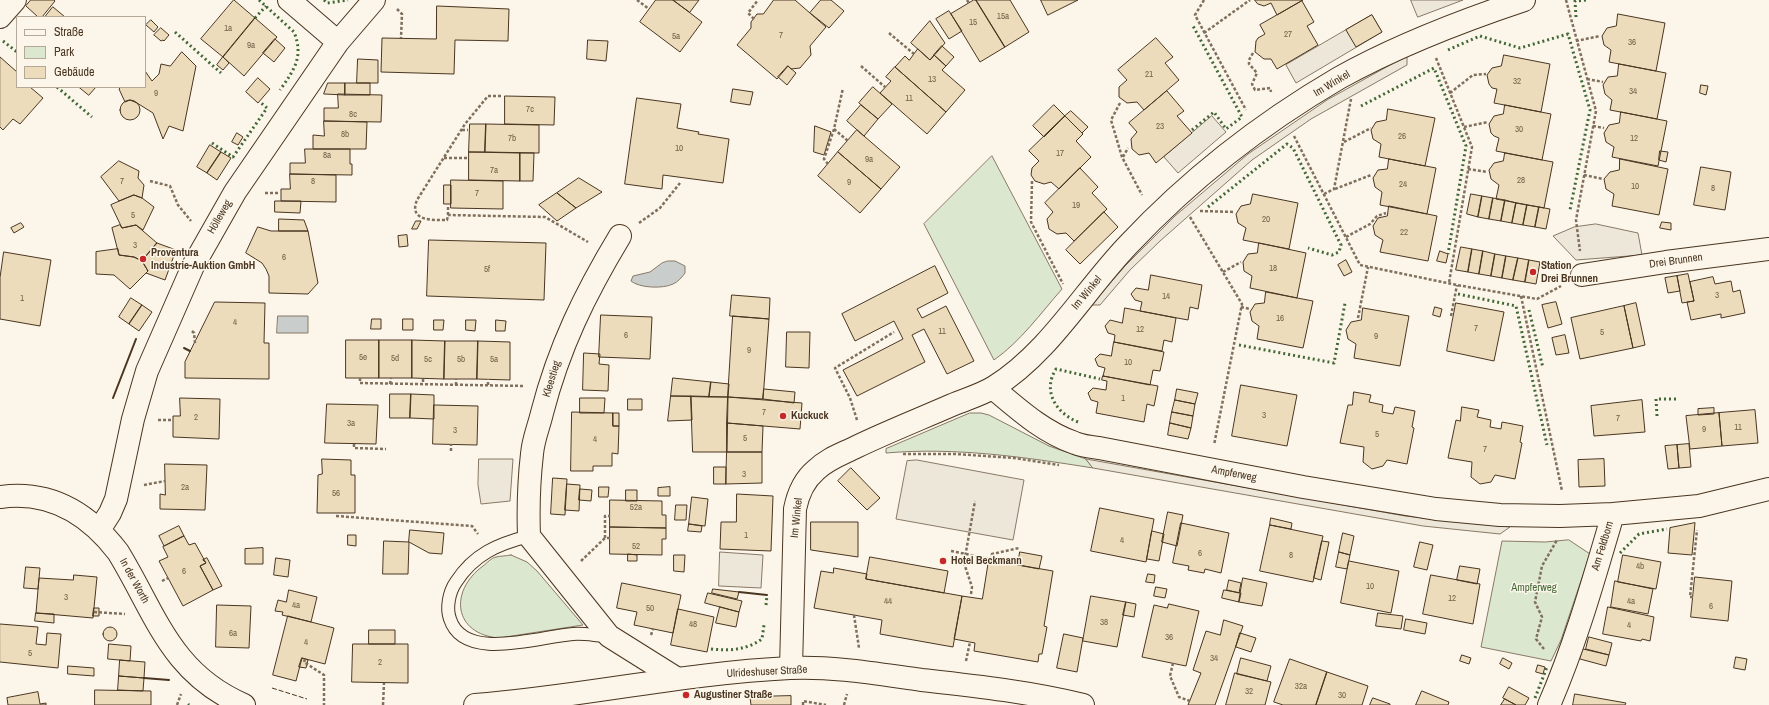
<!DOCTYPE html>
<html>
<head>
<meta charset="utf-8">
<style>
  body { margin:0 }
  #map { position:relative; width:1769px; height:705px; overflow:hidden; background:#fbf6e9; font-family:"Archivo Narrow",sans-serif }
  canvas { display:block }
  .legend { position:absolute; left:16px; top:16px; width:130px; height:72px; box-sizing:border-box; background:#fbf6e9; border:1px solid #b4a999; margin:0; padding:5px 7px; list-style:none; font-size:12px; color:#4a3520 }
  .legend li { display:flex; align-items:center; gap:8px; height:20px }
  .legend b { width:20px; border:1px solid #b4a999 }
</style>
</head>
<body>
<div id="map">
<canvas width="1769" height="705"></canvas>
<ul class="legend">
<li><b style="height:5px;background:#fbf6e9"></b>Straße</li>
<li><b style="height:11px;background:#dce7d0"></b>Park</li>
<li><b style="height:11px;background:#ecdcbc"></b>Gebäude</li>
</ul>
</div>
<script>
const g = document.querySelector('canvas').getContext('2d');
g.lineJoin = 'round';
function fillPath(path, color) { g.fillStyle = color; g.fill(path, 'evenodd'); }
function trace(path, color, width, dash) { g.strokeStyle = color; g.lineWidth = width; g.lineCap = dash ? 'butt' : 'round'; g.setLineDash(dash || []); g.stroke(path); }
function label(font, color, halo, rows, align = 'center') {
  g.font = font + ' "Archivo Narrow",sans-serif'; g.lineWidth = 3; g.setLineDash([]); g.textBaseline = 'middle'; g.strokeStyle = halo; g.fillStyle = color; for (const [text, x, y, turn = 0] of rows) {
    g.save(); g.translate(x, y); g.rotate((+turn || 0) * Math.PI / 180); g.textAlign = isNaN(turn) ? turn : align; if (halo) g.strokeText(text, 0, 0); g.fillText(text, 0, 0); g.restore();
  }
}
const green = new Path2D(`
  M992,156L1062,289C1040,314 1021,341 994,360L924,224Z
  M970,413H981L989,415L1049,446L1086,459L1093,468C1024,457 956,447 886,453V449Z
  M1569,540L1590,554L1561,640L1551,661L1481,647L1502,541L1545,542Z
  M511,555L527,562L537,571L583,625L499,638C453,634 449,591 483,566C487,563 491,558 496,557C500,556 506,556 511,555Z`);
const parking = new Path2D(`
  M1411,0H1463L1418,17Z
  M1372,15L1382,32L1296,83L1286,65Z
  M1407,56V65L1311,119L1252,160L1160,241L1130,270L1100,305H1091L1125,266L1175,216L1248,154L1327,100Z
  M1212,116L1226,132L1178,173L1164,157Z
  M1596,224L1638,233L1642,255L1576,260L1553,236L1574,227Z
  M479,459H513L510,501L481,504L478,485Z
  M1086,459L1405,516L1510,527L1500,534L1423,526L1093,468Z
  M917,460L1024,480L1013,540L896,519L907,461Z
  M720,552L763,555L761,588L719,586Z`);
const water = new Path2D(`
  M668,261H675L685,266V273C682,277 678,282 673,284C663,289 639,288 631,281L633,276L650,272L662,263Z
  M278,316H308V333H277Z`);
const building = new Path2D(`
  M31,0H54L55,1L42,17H38L26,6Z
  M234,0L255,18L223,57L201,39Z
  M656,0H673L702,22L680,52L640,22Z
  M673,0H699L690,12Z
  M774,0H795L826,27L810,46L811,55L800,68L791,69L788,66L777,79L737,45L751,28V22L757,14H763Z
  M821,0H831L844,11L829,28L810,13Z
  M974,0H976L1005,47L980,62L951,14Z
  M976,0H1010L1029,32L1005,47Z
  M1041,0H1078L1048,15Z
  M1255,0H1303L1277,15L1271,3L1264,6L1258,4Z
  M1302,1L1314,22L1307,26L1318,45L1277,69L1271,59H1264L1255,52L1256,41L1258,38L1265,34L1260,25Z
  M437,6L509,9L508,41L455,40L454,74L381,72L382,38L436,39Z
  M53,7L65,17H45Z
  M949,11L962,31L949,39L936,19Z
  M1618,14L1665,23L1656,71L1609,62L1611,50L1604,45L1602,36L1607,28L1616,26Z
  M1372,15L1382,32L1356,47L1346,30Z
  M255,18L277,37L244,76L223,57Z
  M151,20L158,27L154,32L146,25Z
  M930,21L945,43L930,60L911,43Z
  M161,28L169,35L164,41L163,40L161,41L154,35Z
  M1156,38L1173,57L1165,63L1179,80L1144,110L1137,102L1127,103L1119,97V87L1127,80L1118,70Z
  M275,39L285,48L274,62L263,53Z
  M588,40L608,41L606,61L587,59Z
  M942,46L954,57L946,66L934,55Z
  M918,49L930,60L934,55L946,66L942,70L965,90L946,112L895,67L905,56L909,60Z
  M182,52L196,66L183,131L169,126L163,139L153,113L137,103L130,100L125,102L119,89L121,87H145V71L152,81L159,74L161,64L170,66Z
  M1504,55L1550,64L1541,112L1494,103L1497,89L1492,88L1489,84L1487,75L1492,68L1501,66Z
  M0,57L17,72V87H30L43,98L20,124L13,119L3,130L0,127Z
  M223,57L229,63L223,70L217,65Z
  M358,59L378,60V83H357Z
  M1619,64L1666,73L1657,119L1610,110L1612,100L1605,94L1603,85L1608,77L1617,76Z
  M788,66L796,73L787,85L778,77Z
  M895,67L946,112L927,134L880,93L891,81L886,77Z
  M258,78L270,89L258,103L246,92Z
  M328,83H345V95L324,94Z
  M345,83H370V95H345Z
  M1701,85L1708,86L1706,95L1700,93Z
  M79,87H96L89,95Z
  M873,87L892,104L878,119L859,103Z
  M733,89L753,92L750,105L731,102Z
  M1167,91L1184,111L1177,116L1192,133L1156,163L1149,153L1139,155L1132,149L1131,139L1137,132L1129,123Z
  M338,94L382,95L381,122L324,121V108H338Z
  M505,96L555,97L554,125L505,124Z
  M637,98L681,104L677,128L699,132L698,134L729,139L723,183L663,175L662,189L625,184Z
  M120 110a10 10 0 1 1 20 0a10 10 0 1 1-20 0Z
  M861,105L878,119L864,136L847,121Z
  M1054,105L1065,116L1044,137L1033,126Z
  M1505,105L1551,114L1542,160L1496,151L1499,138L1494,136L1491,133L1489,124L1494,116L1503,114Z
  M1388,109L1435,118L1425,166L1379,157L1381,144L1373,139L1371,130L1376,122L1386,120Z
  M1071,111L1088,127L1082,133L1065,116Z
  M1621,112L1667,121L1658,166L1612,157L1614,147L1606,142L1604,133L1609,125L1619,123Z
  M1065,116L1083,134L1076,141L1091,157L1059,189L1051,182L1044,184L1035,181L1031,175L1032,168L1039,161L1029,151Z
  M324,121L367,122L366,149H313V135L324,136Z
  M470,124H486L485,152H469Z
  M486,124L539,125V153L485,152Z
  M815,126L831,132L824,155L814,152Z
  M857,130L900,167L881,189L838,152Z
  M237,133L243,137L238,145L232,142Z
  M210,145L221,152L207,173L197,167Z
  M305,149H350V164H352V175L290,174V163H305Z
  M1660,151L1668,152L1666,162L1659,160Z
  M221,152L231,158L217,180L207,173Z
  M469,152L520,153V181L469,180Z
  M838,152L881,189L860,213L818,176Z
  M520,153H534L533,181H520Z
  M1505,153L1553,162L1544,208L1496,199L1499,185L1491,179L1489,170L1494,163L1503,161Z
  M1389,159L1436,168L1427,214L1380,205L1382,192L1375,187L1373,178L1378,170L1387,169Z
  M1620,159L1668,169L1659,215L1612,206L1614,194L1606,189L1604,179L1610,172L1619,170Z
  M119,161L139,171L138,178L144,185L142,198L134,195L119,201L101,177Z
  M1701,167L1731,172L1725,210L1694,205Z
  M1080,168L1098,187L1092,193L1107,209L1074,241L1066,233L1057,234L1049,229L1047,219L1053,212L1045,203Z
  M290,174L336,175V202L281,201V189H290Z
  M579,178L602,192L576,208L557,193Z
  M451,180L503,181V209L451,208Z
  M444,185H451V204H444Z
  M557,193L576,208L557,221L539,205Z
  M1253,194L1298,203L1289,249L1243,240L1246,228L1238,223L1236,214L1241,206L1250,204Z
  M1471,194L1482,196L1478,217L1467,214Z
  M134,195L142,198L154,207L143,230L136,225L122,228L111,205Z
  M1482,196L1493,198L1489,219L1478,217Z
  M1493,198L1505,200L1501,221L1489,219Z
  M1505,200L1516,203L1512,223L1501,221Z
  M275,201H301L300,213L275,212Z
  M1516,203L1527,205L1523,225L1512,223Z
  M1527,205L1539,207L1535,227L1523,225Z
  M1389,206L1437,216L1428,261L1380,252L1383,240L1375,235L1373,226L1378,218L1387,216Z
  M1539,207L1550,209L1546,229L1535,227Z
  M1104,212L1118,227L1080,264L1066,250Z
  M279,219L304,220L308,231H279Z
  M416,221H421L417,229H412Z
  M1662,222L1671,223V230L1660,228Z
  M21,223L24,227L14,233L11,228Z
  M120,225L122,228L136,225L157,243L142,261L134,257L119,255L112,228Z
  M258,227L271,231H308L318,283L308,294L269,293V276L266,269L262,263L246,253Z
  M407,235L408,246L399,247L398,236Z
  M429,240L546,243L544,300L427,296Z
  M157,243L176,250L165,280L146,273L148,271L142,261Z
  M1259,243L1306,253L1297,298L1250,288L1252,276L1244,271L1243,262L1248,254L1257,253Z
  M1461,247L1472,249L1468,272L1456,270Z
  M118,249L119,255L134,257L142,261L148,271L130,289L114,275L96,274V252Z
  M1472,249L1483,251L1479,274L1468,272Z
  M1440,251L1448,254L1446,263L1437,261Z
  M1483,251L1495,254L1491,276L1479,274Z
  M4,252L51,260L40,326L0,319V278Z
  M1495,254L1506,256L1502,278L1491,276Z
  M1506,256L1518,258L1513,280L1502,278Z
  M1518,258L1529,260L1525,282L1513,280Z
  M1346,260L1352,272L1344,276L1338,265Z
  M1529,260L1540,262L1536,284L1525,282Z
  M935,266L948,293L917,309L922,318L946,306L974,361L947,374L924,329L912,335L925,362L857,396L843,370L903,339L894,321L855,341L842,314Z
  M1688,274L1694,301L1682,303L1677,276Z
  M1151,275L1202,285L1198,309L1190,307L1188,320L1140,311L1142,302L1135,300L1131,294L1136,288L1148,290Z
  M1677,276L1680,291L1668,293L1665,278Z
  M1713,277L1715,284L1731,281L1733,292L1740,290L1745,313L1721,318V314L1691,320L1687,302L1694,301L1690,282Z
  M1266,292L1313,301L1303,348L1257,339L1259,326L1252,321L1250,312L1255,304L1264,303Z
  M732,295L770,298L769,319L730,316Z
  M131,298L142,305L129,324L119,317Z
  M215,302L265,303L264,343H269V379L185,378V362Z
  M1556,302L1562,324L1548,328L1542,305Z
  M1456,303L1504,312L1494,361L1447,351Z
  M1636,303L1645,345L1633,348L1624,306Z
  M142,305L152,312L139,331L129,324Z
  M1624,306L1633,348L1580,359L1571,318Z
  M1435,307L1442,309L1440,317L1433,315Z
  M1125,308L1176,318L1172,342L1164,340L1162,351L1114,342L1115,335L1108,333L1105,326L1110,320L1122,323Z
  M1363,308L1409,316L1400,366L1354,358L1356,344L1348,339L1346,330L1351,322L1361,320Z
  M601,315L652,317L650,359L599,357Z
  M733,316L769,319L763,399L728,397Z
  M372,319H381V329H371Z
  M403,319H413V330H403Z
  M434,320H444L443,330H434Z
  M466,320H476L475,331L466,330Z
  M496,320L506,321L505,331H496Z
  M787,332H810L809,368L786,367Z
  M1565,335L1569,353L1556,355L1552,338Z
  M346,340H379V378H346Z
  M379,340H412V378H379Z
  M412,340L445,341L444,379L412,378Z
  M445,341H478L477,379H444Z
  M478,341L510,342V380L477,379Z
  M1114,342L1164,352L1160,371L1153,370L1150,385L1103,376L1105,368L1098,366L1095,359L1100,354L1111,356Z
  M584,353L600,354L599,364L609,365L608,391L583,390Z
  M1103,376L1158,386L1154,406L1147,404L1144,422L1096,413L1098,402L1091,400L1088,393L1093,388L1106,390L1107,381L1102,380Z
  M673,378L711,382L709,397L671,396Z
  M711,382L729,384L728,397H709Z
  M1241,385L1297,395L1287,446L1232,436Z
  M764,389L795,392L794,403L763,399Z
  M1177,389L1198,393L1195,404L1175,400Z
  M1354,392L1371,395L1369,402L1383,405L1382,412L1393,414L1395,407L1415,411L1412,427L1414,428L1407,464L1387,460L1383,466L1372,469L1363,462L1364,447L1340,443L1348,405H1352Z
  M390,394H411L410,418H390Z
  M411,394L434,395V419L410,418Z
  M671,396H691L692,420L668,421Z
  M691,396L728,397L727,452H693Z
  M728,397L802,403L800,429L727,423Z
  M180,398L220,399L219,439L173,437V416H180Z
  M580,398H605L604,413H580Z
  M628,399H642V410H628Z
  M1175,400L1195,404L1193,416L1172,412Z
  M1642,400L1645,432L1594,436L1591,406Z
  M327,404L378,405L376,444L325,443Z
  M434,405L478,406L477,445L433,444Z
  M1462,407L1479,410L1477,417L1491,420L1490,427L1501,429L1502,422L1523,426L1520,442L1522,443L1515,479L1495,475L1491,482L1480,484L1471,477L1472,462L1448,458L1456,420L1460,421Z
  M1714,408V414L1698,415V409Z
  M1755,410L1758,443L1722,446L1719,413Z
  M572,412L613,413V426H619L618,454L612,453V466H593V471H571Z
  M1172,412L1193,416L1191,428L1170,423Z
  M613,413H619V426H613Z
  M1719,413L1722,446L1690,449L1686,416Z
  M727,423L763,426L762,452H727Z
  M1170,423L1191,428L1188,439L1168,435Z
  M1689,444L1691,467L1679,468L1677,445Z
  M1677,445L1679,468L1668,469L1665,446Z
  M727,452H762V483L726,484Z
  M322,459L351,460V475H355V513H317L318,475L322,474Z
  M1604,459L1605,486L1579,487L1578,460Z
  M165,464L207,465L205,510L160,509V494L165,495Z
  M714,467H726V484H714Z
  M851,468L880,498L867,510L838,481Z
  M553,478L567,479L565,515L551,514Z
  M567,484L580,485L579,511L565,510Z
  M599,487H609L608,497H599Z
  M670,487V496H658V488Z
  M580,489L592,490L591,501L579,500Z
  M626,490H637V501H626Z
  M737,494L773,496L771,551L720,549L721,522H736Z
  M692,497L708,499L705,526L689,524Z
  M610,500L662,501V515H666V528L610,527Z
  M676,505H687L686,520H675Z
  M1100,508L1154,519L1146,562L1091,551Z
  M1168,512L1183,515L1177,546L1162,542Z
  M1271,518L1292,523L1291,529L1270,525Z
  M811,522H858V557L811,550Z
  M1181,523L1229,533L1221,573L1205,569L1204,573L1188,570L1189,566L1173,563Z
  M1695,523L1692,555L1668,553L1670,528Z
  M689,524L702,526L701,532L688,531Z
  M1270,525L1323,536L1313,582L1260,571Z
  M179,526L184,536L164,546L159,536Z
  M610,527L666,528V539H662V555L610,554Z
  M410,530L444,533L442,554L429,553L409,542Z
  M1152,531L1164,534L1159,561L1147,559Z
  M1343,533L1354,536L1350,555L1339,552Z
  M348,535H356V546L348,545Z
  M184,536L189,545L195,543L206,563L200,566L213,590L183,606L159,561L168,557L163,547Z
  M384,541L409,542L408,574H383Z
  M1322,541L1329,542L1321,580L1314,578Z
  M1420,542L1433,545L1427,570L1414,567Z
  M263,548V564H245V549Z
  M1020,552L1042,556L1039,569L1018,565Z
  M1339,552L1350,555L1347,569L1336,567Z
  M628,554L637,555V561H628Z
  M674,555H685L684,572L674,571Z
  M1623,555L1661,562L1656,589L1618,582Z
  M870,557L948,571L944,593L866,579Z
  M207,558L222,586L213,590L200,566L206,563L203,560Z
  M276,558L290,560L288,577L274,575Z
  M989,560L1053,571L1044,626L1047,627L1042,654H1039L1038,662L974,651L975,643L954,639L962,596L982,599Z
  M1349,561L1399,571L1391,613L1341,603Z
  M1460,566L1480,569L1477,584L1457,580Z
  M26,567L40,568L38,589L24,588Z
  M834,568L867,574L866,579L962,596L953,647L880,634L882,620L814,608L821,571L833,573Z
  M1148,574L1155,575L1154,583L1146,582Z
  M74,575L97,577L93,618L36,613L39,578L73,580Z
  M1431,575L1480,584L1473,624L1423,614Z
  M1695,577L1732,581L1728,621L1691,617Z
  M1243,578L1267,583L1262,606L1239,602Z
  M1229,580L1241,583L1239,593L1227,590Z
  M1615,581L1653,589L1648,614L1611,607Z
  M622,583L681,595L673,633L634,625L637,612L617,608Z
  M1156,587L1167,589L1165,598L1154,596Z
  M713,589L739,592L737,599L712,593Z
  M289,590L317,597L311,622L282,615L283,612L275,611L278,600L286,602Z
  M1224,590L1241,593L1239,602L1222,598Z
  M708,593L742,601L739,612L705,603Z
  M1091,596L1126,602L1117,647L1083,641Z
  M1126,602L1136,604L1134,617L1123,615Z
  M1169,604L1199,611L1186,666L1142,657L1154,605L1167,608Z
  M217,605L251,606L249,648L216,647Z
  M720,607L739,612L736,627L716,623Z
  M1608,607L1654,617L1650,641L1642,639L1641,641L1603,634Z
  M94,608H99V616H93Z
  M678,609L714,617L707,652L671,645Z
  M36,613L54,614V623L35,621Z
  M1378,613L1403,616L1401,629L1376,626Z
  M288,616L334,628L325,664L302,658L296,681L273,675Z
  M1406,619L1427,623L1425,634L1404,630Z
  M1224,620L1243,626L1215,705H1188L1201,673L1193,670L1206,631L1220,635Z
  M0,624L38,627L36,644L46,645L47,633L61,634L58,668L0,662Z
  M103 634a7 7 0 1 1 14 0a7 7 0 1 1-14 0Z
  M369,630H395V644H369Z
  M1240,633L1256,638L1251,652L1236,647Z
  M1064,634L1083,638L1077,672L1057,668Z
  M1589,637L1612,643L1609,655L1586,649Z
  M109,644L131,646L130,661L108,659Z
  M353,644H408V683L352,682Z
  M1583,649L1609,655L1606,666L1580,659Z
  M1462,655L1471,658L1469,664L1460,661Z
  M1736,657L1747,659L1745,670L1734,668Z
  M302,658L308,660L306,668L299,667Z
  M1241,658L1271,666L1267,681L1237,674Z
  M1503,658L1512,663L1509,669L1500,664Z
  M1290,659L1327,672L1316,705H1283L1274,702Z
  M120,660L145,662L144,678L119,676Z
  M1538,665L1545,667L1543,674L1536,672Z
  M68,666L94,668V676L68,674Z
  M1327,672L1368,686L1362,705H1316Z
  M1235,673L1271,682L1265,705H1226Z
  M119,676L144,678L143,691L118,690Z
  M1509,687L1529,698L1525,705H1516L1503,698Z
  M95,690L151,691V705H95Z
  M1422,691L1449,702L1448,705H1416Z
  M38,692L40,704L46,703V705H8L7,698Z
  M1575,694L1626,703L1625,705H1573Z
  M791,696V705H751L750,697Z
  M1373,698L1390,704V705H1370Z
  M1505,699L1516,705H1501Z`);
const path = new Path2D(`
  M637,0L649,9
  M967,0L969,3
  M1204,0L1195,15L1246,110
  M1566,0L1596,111L1576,220L1580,251
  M397,9L402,14L401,38
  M754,19L748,13L758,0
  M889,33L914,54
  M1204,33L1250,0
  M1576,41L1600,36
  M1253,53L1249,60V64L1257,73L1252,84L1255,90L1270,88L1271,92
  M1436,58L1472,147L1449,283
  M861,66L885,87
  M1587,79L1603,82
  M1450,93L1473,75L1486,74
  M501,96H488L465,124L417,200C408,222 434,220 447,220L448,215L545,217L588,242
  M1120,103L1111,120L1122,157L1142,195
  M1593,126L1604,128
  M1464,127L1488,122
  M834,129L848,141
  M462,130H468
  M1294,136L1360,265L1457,285L1537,299L1561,286
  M1344,142L1371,128
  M1123,157L1128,148
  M444,158H469
  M828,164L824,159L834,129L843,88
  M1468,169L1487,172
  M1584,175L1603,179
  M150,181L170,186L178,205L191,221
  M1032,181L1031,222L1063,284
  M1335,189L1371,175
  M265,193H280
  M1324,194L1334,189L1351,99
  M1200,211L1235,212
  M448,215V206
  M1190,217L1242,304L1214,445
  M639,223L660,208L680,183
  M1346,237L1370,224L1377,216L1386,213
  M1223,272L1241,262
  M1521,296L1562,491
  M1241,307L1250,309
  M1451,316L1457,285
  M1358,318L1368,267
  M192,331L194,333L195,343
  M360,378V383L525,386
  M423,379V384
  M390,384L391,378
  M456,385V379
  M488,385V379
  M158,420H173
  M857,420L850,398L835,368L894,332
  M354,444V448L386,449
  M451,451V444
  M903,454H956L1014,458L1059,465
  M144,485L165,481
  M336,516L472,526L478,534
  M610,538H605V516H610
  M951,551L991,559L992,554L1019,548
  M581,561L605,538
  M162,581L168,578
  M971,594L972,587L964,563L975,501
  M1693,597H1690L1697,530
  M94,612L125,614
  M854,615L859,648
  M651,635L653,629
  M1544,649L1536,639L1542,617L1535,602L1542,566L1557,540
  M305,659L304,662L324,675V705
  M966,661L970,642
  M1173,663L1170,676L1179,697L1190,701
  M177,705L181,694
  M383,705L384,683
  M803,705V701L826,705
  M844,705L847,694`);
const service = new Path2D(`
  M529,536C498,544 474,554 456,582C449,592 446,608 450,619C464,663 541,636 573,634C585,633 598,636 609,636`);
const minor = new Path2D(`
  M289,0L338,42
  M0,17L15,0
  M620,236C585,294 559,347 542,413C539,426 533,440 532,454C529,480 528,509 529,536L609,636L676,678
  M1582,275L1666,262L1769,249
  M993,388C1018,409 1043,432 1075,443C1082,446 1091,447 1099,448L1303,487L1436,509L1500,515L1560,516L1613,514
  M0,497C50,490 88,513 118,552C156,614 170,673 244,705
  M99,530L110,513L116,499L133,419L147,371L193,266L235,192L338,42L374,0
  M791,668L795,509C798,494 804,480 816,470C827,459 842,454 856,447C887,432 920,419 952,405C966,399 981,395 994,387C1049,353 1084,291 1128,245C1189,180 1262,123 1339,78C1398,45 1461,21 1524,0
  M1549,705C1576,643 1594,578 1613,514L1699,506L1769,489`);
const tertiary = new Path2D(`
  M475,705C580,697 684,673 790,668C834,666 878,674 922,680C975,686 1030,692 1083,705`);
const hedge = new Path2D(`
  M259,0L294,32C304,57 294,70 280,90
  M324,0L327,3L348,0
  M1576,17L1575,1L1587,0
  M255,18L266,6
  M175,32L221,73
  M3,41L17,52
  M1448,50L1480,36L1520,48L1568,34L1590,110L1570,210
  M57,87L92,117
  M1361,106L1434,68L1466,146L1448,254
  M1192,130L1214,112L1226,129L1242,117L1192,24
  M212,143L233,157L267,108L260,102
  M1208,207L1287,144L1293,148L1341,245L1339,252L1332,255L1308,248
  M1458,294L1516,306L1547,445
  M1529,310L1543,368
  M1239,345L1334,363L1345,303
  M1657,416L1656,399H1678
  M1078,422C1056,413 1042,391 1056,369L1100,379
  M1620,553L1639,534L1667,529
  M766,605L767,595
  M711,649C730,651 746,650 762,639L764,625
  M1535,698L1547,667
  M188,704L189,705`);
const fence = new Path2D(`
  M272,688L307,699`);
const wall = new Path2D(`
  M184,348L190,351
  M113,398L136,339
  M739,592L767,595
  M144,678L169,680`);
const markers = [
  [143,259,4,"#c62828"],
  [1533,272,4,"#c62828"],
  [783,416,4,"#c62828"],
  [943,561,4,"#c62828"],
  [686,695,4,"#c62828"]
];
const numberNames = [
  ["15a",1003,17],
  ["15",973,23],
  ["1a",228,29],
  ["27",1288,35],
  ["7",781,36],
  ["5a",676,37],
  ["36",1632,43],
  ["9a",251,46],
  ["21",1149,75],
  ["13",932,80],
  ["32",1517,82],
  ["34",1633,92],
  ["9",156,94],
  ["11",909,99],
  ["7c",530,110],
  ["8c",353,115],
  ["23",1160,127],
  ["30",1519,130],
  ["8b",345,135],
  ["26",1402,137],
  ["7b",512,139],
  ["12",1634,139],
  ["10",679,149],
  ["17",1060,154],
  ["8a",327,156],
  ["9a",869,160],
  ["7a",494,171],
  ["28",1521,181],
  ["7",122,182],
  ["8",313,182],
  ["9",849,183],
  ["24",1403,185],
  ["10",1635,187],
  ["8",1713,189],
  ["7",477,194],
  ["19",1076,206],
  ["5",133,216],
  ["20",1266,220],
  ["22",1404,233],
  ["3",135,246],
  ["6",284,258],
  ["18",1273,269],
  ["5f",487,270],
  ["3",1717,296],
  ["14",1166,297],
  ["1",22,299],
  ["16",1280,319],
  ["4",235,323],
  ["7",1476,329],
  ["12",1140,330],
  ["11",942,332],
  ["5",1602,333],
  ["6",626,336],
  ["9",1376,337],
  ["9",749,351],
  ["5e",363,358],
  ["5d",395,359],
  ["5c",428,360],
  ["5b",461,360],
  ["5a",494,360],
  ["10",1128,363],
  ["1",1123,399],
  ["7",764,413],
  ["3",1264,416],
  ["2",196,418],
  ["7",1618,419],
  ["3a",351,424],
  ["11",1738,428],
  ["9",1704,430],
  ["3",455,431],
  ["5",1377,435],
  ["5",745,439],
  ["4",595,440],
  ["7",1485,450],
  ["3",744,475],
  ["2a",185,488],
  ["56",336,494],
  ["52a",636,508],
  ["1",746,536],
  ["4",1122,541],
  ["52",636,547],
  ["6",1200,554],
  ["8",1291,556],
  ["4b",1640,567],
  ["6",184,572],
  ["10",1370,587],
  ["3",66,598],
  ["12",1452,599],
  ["44",888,602],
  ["4a",1631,602],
  ["4a",296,606],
  ["6",1711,607],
  ["50",650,609],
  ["38",1104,623],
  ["48",693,625],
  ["4",1629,626],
  ["6a",233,634],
  ["36",1169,638],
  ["4",306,643],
  ["5",30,654],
  ["34",1214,659],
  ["2",380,663],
  ["32a",1301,687],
  ["32",1249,692],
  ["30",1342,696]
];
const streetNames = [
  ["Im Winkel",1332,84,-31],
  ["Hölleweg",220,217,-60],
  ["Drei Brunnen",1676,261,-8],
  ["Im Winkel",1087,293,-50],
  ["Kleestieg",552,379,-73],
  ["Ampferweg",1234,474,11],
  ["Im Winkel",797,518,-84],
  ["Am Feldborn",1603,546,-73],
  ["In der Worth",134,581,61],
  ["Ulrideshuser Straße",767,672,-3]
];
const poiNames = [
  ["Proventura",151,253],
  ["Industrie-Auktion GmbH",151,266],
  ["Station",1541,266],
  ["Drei Brunnen",1541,279],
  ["Kuckuck",791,416],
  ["Hotel Beckmann",951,561],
  ["Augustiner Straße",694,695]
];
const parkNames = [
  ["Ampferweg",1534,588]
];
fillPath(green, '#dce7d0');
trace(green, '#887966', 1);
fillPath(parking, '#ede7d9');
trace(parking, '#887966', 1);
fillPath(water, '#c9cecd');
trace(water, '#887966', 1);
fillPath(building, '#ecdcbc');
trace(building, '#4a3520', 1);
trace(service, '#4a3520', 14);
trace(minor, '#4a3520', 24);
trace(tertiary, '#4a3520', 24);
trace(path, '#7f6f5c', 2.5, [3, 2]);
trace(service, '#fbf6e9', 12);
trace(minor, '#fbf6e9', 22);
trace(tertiary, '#fbf6e9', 22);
trace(hedge, '#436837', 3, [2, 3]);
trace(fence, '#4a3520', 1, [5, 2]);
trace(wall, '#4a3520', 2);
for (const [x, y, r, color] of markers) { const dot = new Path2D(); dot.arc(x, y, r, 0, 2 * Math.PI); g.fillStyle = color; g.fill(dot); trace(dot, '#fbf6e9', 1.5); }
label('9px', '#725f47', null, numberNames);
label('11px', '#4a3520', '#fbf6e9', streetNames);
label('bold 11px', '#4a3520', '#fbf6e9', poiNames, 'left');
label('11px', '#436837', '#fbf6e9', parkNames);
</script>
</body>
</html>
